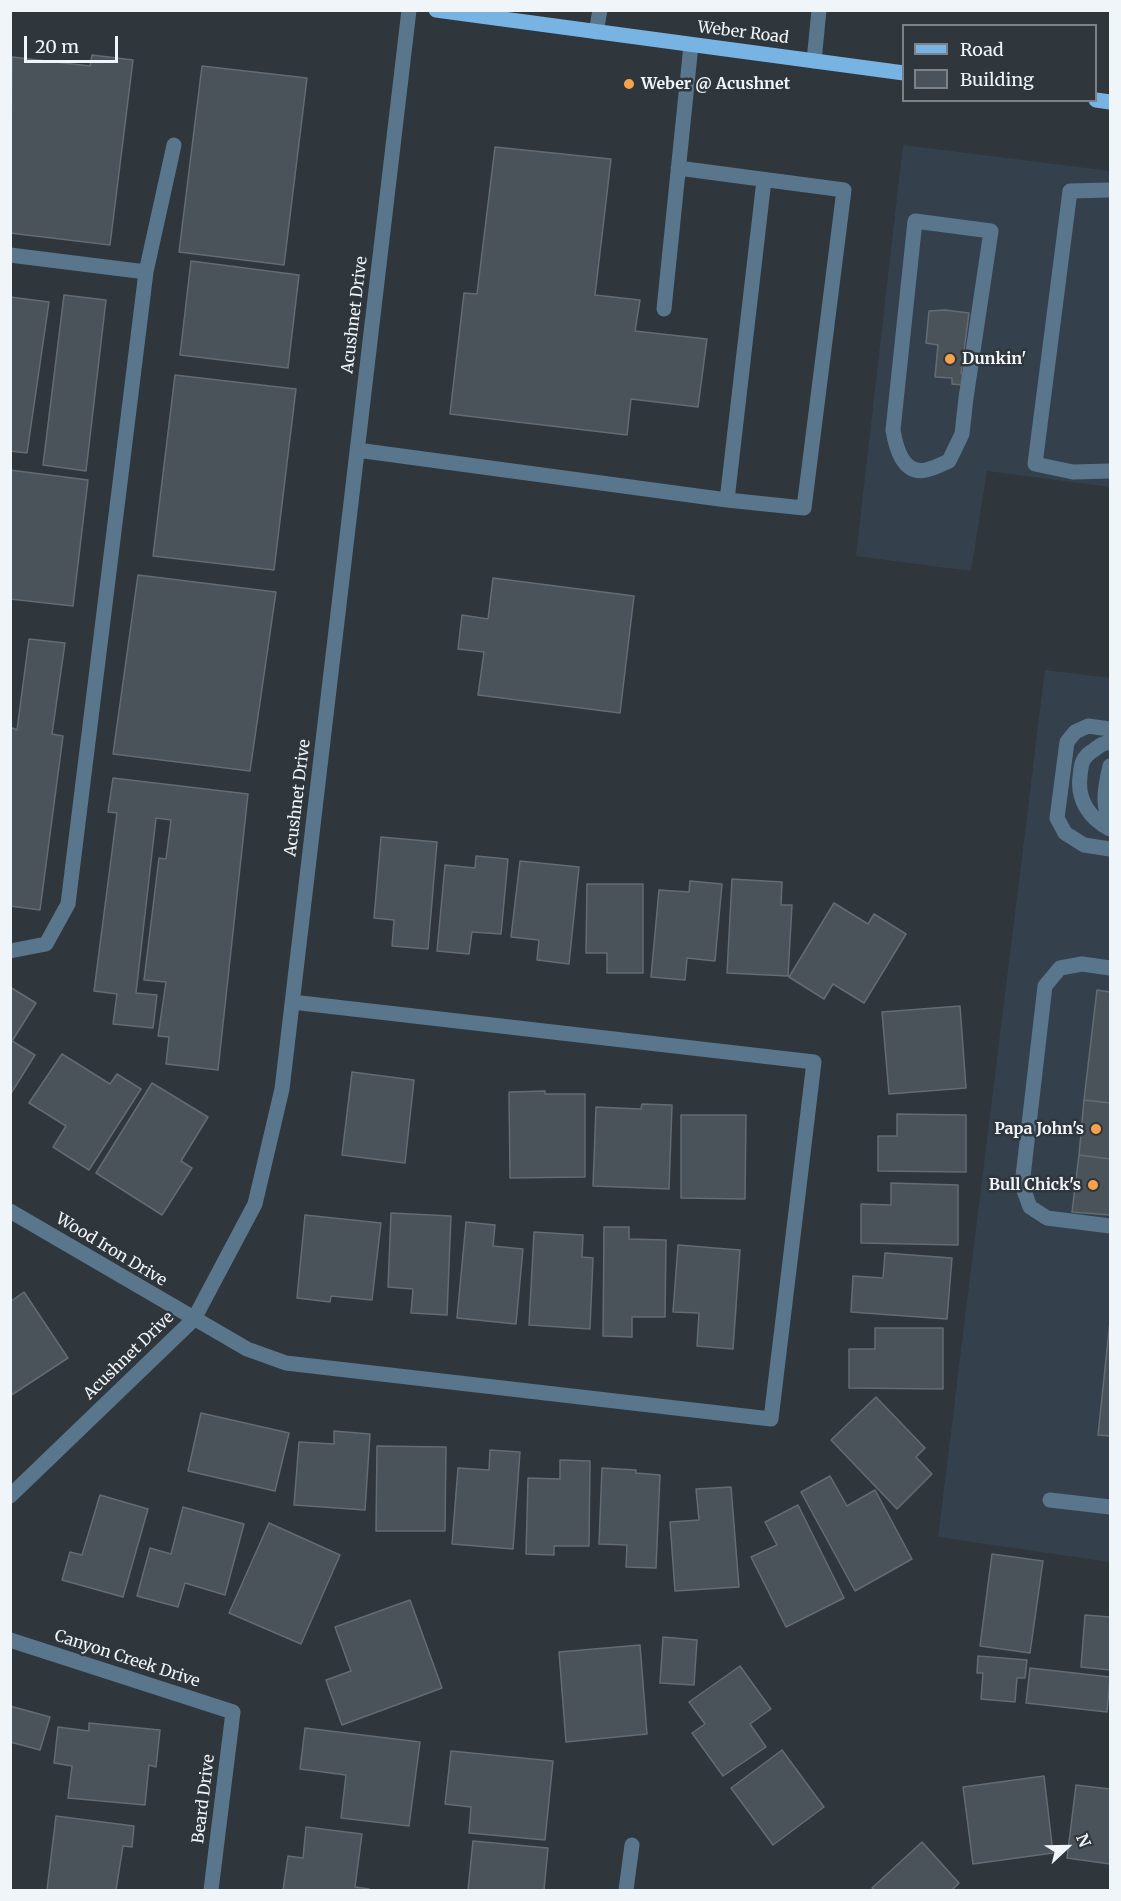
<!DOCTYPE html>
<html>
<head>
<meta charset="utf-8">
<style>
  body { margin:0 }
  #map { position:relative; width:1121px; height:1901px; overflow:hidden; background:#2f363c; font-family:Merriweather,serif }
  canvas { display:block }
  .frame { position:absolute; inset:0; border:12px solid #f0f5f9; pointer-events:none }
  .legend { position:absolute; left:902px; top:24px; width:195px; height:78px; box-sizing:border-box; background:#2f363c; border:2px solid #7c8288; margin:0; padding:8px 10px; list-style:none; font-size:18px; color:#f0f5f9 }
  .legend li { display:flex; align-items:center; gap:12px; height:30px }
  .legend b { width:30px; border:2px solid #7c8288 }
  .north { position:absolute; left:1037px; top:1817px; width:60px; height:60px; -webkit-text-stroke:4px #2f363c; paint-order:stroke; rotate:68deg; font-size:16px; font-weight:700; line-height:24px; text-align:center; color:#f0f5f9 }
  .north::after { content:''; display:block; margin:auto; width:21px; height:27px; background:#f0f5f9; clip-path:polygon(50% 0,100% 100%,50% 72%,0 100%) }
  .scale { position:absolute; left:24px; top:36px; width:94px; height:27px; box-sizing:border-box; border:3px solid #f0f5f9; border-top:0; padding-left:8px; font-size:18px; line-height:21px; white-space:nowrap; color:#f0f5f9; -webkit-text-stroke:4px #2f363c; paint-order:stroke }
</style>
</head>
<body>
<div id="map">
<canvas width="1121" height="1901"></canvas>
<div class="frame"></div>
<ul class="legend">
<li><b style="height:8px;background:#77b4e4"></b>Road</li>
<li><b style="height:16px;background:#4b535a"></b>Building</li>
</ul>
<div class="north">N</div>
<div class="scale">20 m</div>
</div>
<script>
const g = document.querySelector('canvas').getContext('2d');
g.lineJoin = 'round';
function fillPath(path, color) { g.fillStyle = color; g.fill(path, 'evenodd'); }
function trace(path, color, width, dash) { g.strokeStyle = color; g.lineWidth = width; g.lineCap = dash ? 'butt' : 'round'; g.setLineDash(dash || []); g.stroke(path); }
function label(font, color, halo, rows, align = 'center') {
  g.font = font + ' Merriweather,serif'; g.lineWidth = 5; g.setLineDash([]); g.textBaseline = 'middle'; g.strokeStyle = halo; g.fillStyle = color; for (const [text, x, y, turn = 0] of rows) {
    g.save(); g.translate(x, y); g.rotate((+turn || 0) * Math.PI / 180); g.textAlign = isNaN(turn) ? turn : align; if (halo) g.strokeText(text, 0, 0); g.fillText(text, 0, 0); g.restore();
  }
}
const built = new Path2D(`
  M903,145L1110,171V487L987,471L971,571L856,556Z
  M1045,670L1110,678V1562L938,1537Z`);
const building = new Path2D(`
  M92,55L133,60L110,245L10,233L12,57L90,66Z
  M202,66L307,78L284,265L179,252Z
  M495,147L611,159L595,295L640,300L635,331L707,339L698,407L631,399L627,435L450,414L464,293L477,294Z
  M191,261L299,275L288,368L180,355Z
  M64,295L106,300L86,471L43,465Z
  M10,297L49,302L27,453L10,451Z
  M945,310L969,313L961,373L964,375L963,385L952,384V378L935,377L938,345L926,343L929,311Z
  M175,375L296,389L274,570L153,556Z
  M10,470L88,480L73,606L10,599Z
  M138,575L276,592L250,771L113,754Z
  M493,578L634,596L620,713L478,695L484,652L458,649L462,615L488,619Z
  M29,639L65,643L52,734L63,736L40,910L10,906V727L17,730Z
  M113,778L248,794L218,1070L166,1064L169,1037L158,1036L166,982L144,980L159,858L166,859L171,820L156,818L136,993L157,995L153,1028L113,1024L117,994L94,991L117,813L108,812Z
  M381,837L437,842L428,949L392,946L394,920L374,918Z
  M476,856L508,859L501,934L472,932L469,954L437,951L445,865L475,868Z
  M520,861L579,867L569,964L537,960L539,940L511,937Z
  M732,879L782,882L781,905H792L788,976L727,973Z
  M690,881L722,884L715,961L687,958L685,980L651,977L659,890L689,892Z
  M587,884H643V973H607V953H586Z
  M834,903L868,924L874,914L906,934L864,1003L833,984L824,999L789,977Z
  M10,987L36,1003L12,1041L35,1055L10,1095Z
  M1097,990L1110,992V1103L1084,1100Z
  M960,1006L966,1088L889,1094L882,1012Z
  M62,1054L110,1084L117,1074L141,1089L89,1170L53,1147L66,1126L29,1103Z
  M352,1072L414,1080L405,1163L342,1155Z
  M152,1083L208,1117L181,1161L192,1168L162,1215L96,1173Z
  M545,1091V1094H585V1177L510,1178L509,1092Z
  M1084,1100L1110,1103V1159L1079,1155Z
  M642,1104L672,1105L669,1189L593,1186L596,1107L641,1109Z
  M897,1114L966,1115V1172L878,1171V1136H897Z
  M681,1115H746L745,1199L681,1198Z
  M1079,1155L1110,1159V1215L1072,1212Z
  M891,1183L958,1185V1245L861,1243V1204L891,1205Z
  M391,1213L451,1216L447,1315L411,1313L413,1289L388,1287Z
  M305,1215L381,1223L372,1300L331,1296L330,1302L297,1298Z
  M466,1222L495,1225L493,1246L523,1249L516,1324L457,1318Z
  M604,1227H629V1239L666,1240L665,1317H632V1337L603,1336Z
  M534,1232L583,1235L582,1257L593,1258L590,1329L529,1325Z
  M678,1245L740,1250L733,1349L697,1346L699,1313L673,1312Z
  M885,1253L952,1258L947,1319L851,1312L853,1276L883,1278Z
  M24,1292L68,1358L10,1396V1302Z
  M1110,1321V1436L1098,1435Z
  M875,1328H943V1389L849,1388V1349H875Z
  M876,1397L925,1448L916,1457L932,1474L897,1509L831,1440Z
  M201,1413L289,1433L275,1491L188,1471Z
  M334,1431L370,1434L365,1510L294,1505L299,1442L334,1444Z
  M377,1446L446,1447L445,1531H376Z
  M490,1450L520,1452L513,1549L452,1544L458,1468L489,1470Z
  M560,1460L590,1461L589,1546H554V1555L526,1554L528,1478L560,1479Z
  M602,1468L636,1470V1473L660,1475L656,1568L626,1567L627,1545L599,1544Z
  M830,1476L847,1506L875,1490L912,1559L855,1591L801,1492Z
  M731,1487L739,1587L675,1591L670,1522L699,1520L696,1489Z
  M100,1495L148,1509L123,1597L62,1580L70,1552L82,1555Z
  M798,1505L844,1598L786,1627L751,1557L777,1545L765,1522Z
  M183,1507L244,1524L225,1595L185,1583L178,1607L137,1596L150,1548L171,1554Z
  M269,1523L340,1555L301,1644L229,1613Z
  M992,1554L1043,1561L1030,1653L980,1646Z
  M410,1600L442,1688L342,1725L326,1680L351,1671L335,1627Z
  M1085,1615L1110,1617V1670L1081,1667Z
  M663,1637L697,1640L694,1685L660,1683Z
  M640,1645L647,1734L566,1742L559,1652Z
  M978,1656L1027,1660L1025,1678H1017L1015,1702L981,1699L983,1673H977Z
  M740,1666L771,1709L750,1724L766,1747L723,1776L692,1733L705,1724L689,1702Z
  M1030,1668L1110,1677L1107,1712L1026,1703Z
  M10,1706L50,1717L40,1750L10,1742Z
  M89,1723L160,1730L156,1767L149,1765L145,1805L68,1798L72,1766L54,1763L58,1727L89,1731Z
  M305,1728L420,1742L409,1826L341,1818L346,1775L300,1769Z
  M782,1750L824,1807L773,1845L731,1788Z
  M451,1751L553,1761L545,1840L469,1833L471,1807L445,1804Z
  M1044,1776L1053,1853L973,1864L963,1787Z
  M1076,1785L1110,1789V1864L1067,1858Z
  M56,1816L134,1826L132,1847L123,1846L116,1890H47Z
  M306,1827L362,1834L355,1887L369,1889V1890H283L288,1856L303,1858Z
  M473,1841L548,1848L544,1890H468Z
  M922,1842L959,1883L952,1890H875L872,1888Z`);
const minor = new Path2D(`
  M596,32L600,10
  M814,61L819,10
  M1110,190L1070,191L1035,464L1073,472L1110,471
  M915,221L991,231L966,398L962,434L949,461C942,464 934,468 926,470C903,475 896,448 893,430Z
  M10,255L146,272L68,904L46,944L10,951
  M146,272L174,145
  M664,309L691,45
  M357,450L727,500L804,508L844,190L678,168
  M727,500L764,180
  M1110,729L1088,726L1075,732L1067,742L1057,818L1065,833L1084,845L1110,849
  M1110,743C1104,742 1099,746 1094,750C1082,757 1081,764 1080,777C1077,800 1090,819 1110,829
  M1110,766C1106,783 1101,805 1110,821
  M1110,968L1082,964L1060,968L1045,986L1022,1185L1030,1207L1047,1218L1110,1226
  M10,1211L247,1349L286,1363L771,1419L814,1062L292,1002
  M10,1496L194,1319L255,1204L282,1089L409,10
  M1050,1500L1110,1507
  M10,1640L233,1712L211,1890
  M626,1890L632,1845`);
const major = new Path2D(`
  M436,10L904,73
  M1096,100L1110,102`);
const markers = [
  [629,84,6,"#f8a14a"],
  [950,359,6,"#f8a14a"],
  [1096,1129,6,"#f8a14a"],
  [1093,1185,6,"#f8a14a"]
];
const streetNames = [
  ["Weber Road",743,33,7],
  ["Acushnet Drive",355,315,-83],
  ["Acushnet Drive",298,798,-83],
  ["Wood Iron Drive",111,1250,31],
  ["Acushnet Drive",129,1356,-44],
  ["Canyon Creek Drive",127,1659,18],
  ["Beard Drive",204,1799,-83]
];
const poiNames = [
  ["Weber @ Acushnet",641,84],
  ["Dunkin'",962,359],
  ["Papa John's",1084,1129,"right"],
  ["Bull Chick's",1081,1185,"right"]
];
fillPath(built, '#34414c');
fillPath(building, '#4b535a');
trace(building, '#646c73', 1.5);
trace(minor, '#59768d', 15);
trace(major, '#77b4e4', 15);
for (const [x, y, r, color] of markers) { const dot = new Path2D(); dot.arc(x, y, r, 0, 2 * Math.PI); g.fillStyle = color; g.fill(dot); trace(dot, '#2f363c', 2); }
label('16px', '#f0f5f9', '#2f363c', streetNames);
label('bold 16px', '#f0f5f9', '#2f363c', poiNames, 'left');
</script>
</body>
</html>
